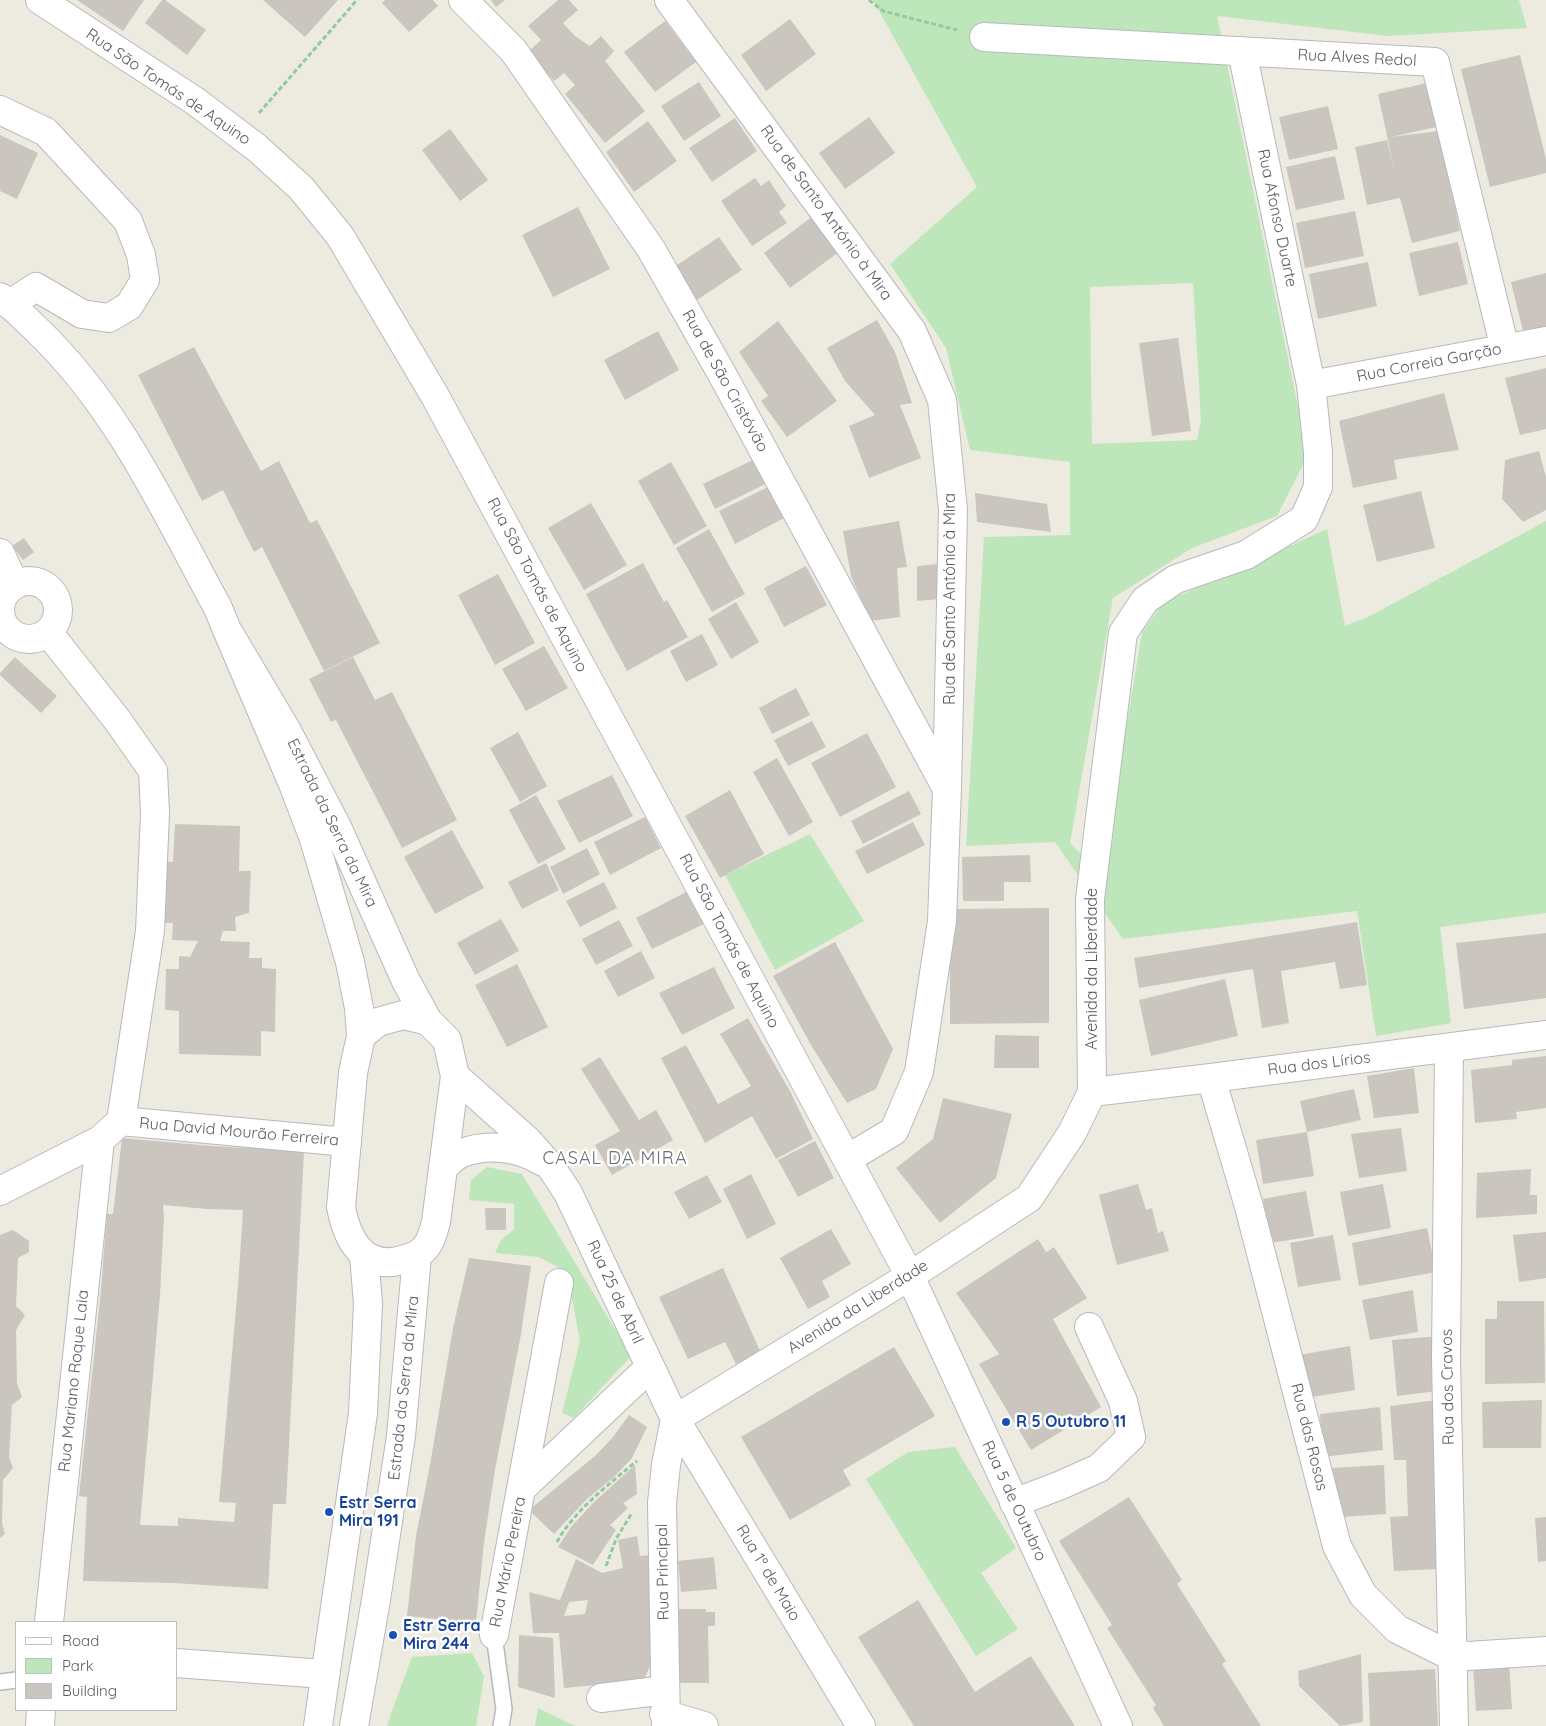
<!DOCTYPE html>
<html>
<head>
<meta charset="utf-8">
<style>
  body { margin:0 }
  #map { position:relative; width:1546px; height:1726px; overflow:hidden; background:#edeae0; font-family:Quicksand,sans-serif }
  canvas { display:block }
  .legend { position:absolute; left:15px; top:1621px; width:162px; height:90px; box-sizing:border-box; background:#fff; border:1px solid #bdbfc1; margin:0; padding:6px 9px; list-style:none; font-size:15px; color:#595e63 }
  .legend li { display:flex; align-items:center; gap:10px; height:25px }
  .legend b { width:25px; border:1px solid #bdbfc1 }
</style>
</head>
<body>
<div id="map">
<canvas width="1546" height="1726"></canvas>
<ul class="legend">
<li><b style="height:6px;background:#fff"></b>Road</li>
<li><b style="height:14px;background:#bde7ba"></b>Park</li>
<li><b style="height:14px;background:#cac6bf"></b>Building</li>
</ul>
</div>
<script>
const g = document.querySelector('canvas').getContext('2d');
g.lineJoin = 'round';
function fillPath(path, color) { g.fillStyle = color; g.fill(path, 'evenodd'); }
function trace(path, color, width, dash) { g.strokeStyle = color; g.lineWidth = width; g.lineCap = dash ? 'butt' : 'round'; g.setLineDash(dash || []); g.stroke(path); }
function label(font, color, halo, rows, align = 'center') {
  g.font = font + ' Quicksand,sans-serif'; g.lineWidth = 5; g.setLineDash([]); g.textBaseline = 'middle'; g.strokeStyle = halo; g.fillStyle = color; for (const [text, x, y, turn = 0] of rows) {
    g.save(); g.translate(x, y); g.rotate((+turn || 0) * Math.PI / 180); g.textAlign = isNaN(turn) ? turn : align; if (halo) g.strokeText(text, 0, 0); g.fillText(text, 0, 0); g.restore();
  }
}
const green = new Path2D(`
  M873,0H1519L1527,28L1388,36L1217,16L1308,455L1277,516L1192,548L1113,598L1070,843L1102,875L1142,632L1163,603L1327,529L1345,626L1370,616L1546,521V913L1440,927L1451,1023L1376,1036L1357,911L1123,939L1055,842L966,846L984,537L1070,535V462L970,450L946,348L890,264L977,187ZM1193,283L1201,420L1197,440L1092,444L1090,287Z
  M810,834L864,921L775,970L725,875Z
  M487,1167L522,1174L631,1356L574,1418L562,1413L580,1341L567,1272L539,1257L495,1253L501,1240L514,1229V1204L469,1200L471,1180Z
  M955,1447L1016,1548L981,1573L1018,1629L976,1656L866,1479L908,1452Z
  M472,1653L484,1676L476,1726H387L394,1705L412,1657Z
  M538,1708L575,1726H535Z`);
const building = new Path2D(`
  M77,0H144L123,31Z
  M162,0H165L206,30L187,55L145,23Z
  M263,0H338L305,37Z
  M385,0H433L438,6L409,32L382,3Z
  M491,0H505L496,7Z
  M558,0H569L578,10L563,23L575,36L590,46L601,36L614,51L605,61L645,111L605,143L565,94L575,85L564,73L554,81L528,52L541,40L528,26Z
  M790,19L816,54L766,91L741,55Z
  M665,21L696,62L655,92L624,52Z
  M1520,55L1546,159V173L1490,187L1461,69Z
  M699,82L721,116L684,141L661,106Z
  M1427,83L1437,127L1390,137L1439,131L1460,231L1412,243L1400,198L1367,205L1355,147L1387,140L1394,168L1378,94Z
  M1328,106L1338,149L1289,160L1279,117Z
  M869,117L895,153L845,189L819,153Z
  M735,118L757,151L712,182L689,148Z
  M648,121L677,161L634,192L606,152Z
  M450,129L488,180L460,201L422,150Z
  M0,135L38,153L17,199L0,191Z
  M1335,156L1345,199L1296,210L1286,167Z
  M755,178L761,186L769,180L786,206L779,212L787,223L752,246L721,201Z
  M578,207L610,269L553,297L522,235Z
  M1355,211L1364,256L1305,268L1296,223Z
  M813,216L839,252L790,288L764,253Z
  M719,237L742,270L697,300L674,267Z
  M1458,242L1468,284L1419,296L1409,253Z
  M1368,262L1377,306L1318,319L1309,274Z
  M1546,273V334L1525,339L1511,282Z
  M877,320L895,352L912,403L900,405L921,458L869,478L849,426L875,415L845,381L827,348Z
  M778,321L837,401L787,437L761,401L768,396L739,352Z
  M658,331L679,370L625,400L604,360Z
  M1178,338L1191,431L1152,436L1139,343Z
  M194,347L261,471L279,461L310,523L317,520L380,643L324,671L262,547L254,552L223,490L202,501L138,375Z
  M1546,368V429L1520,435L1505,378Z
  M1444,393L1459,450L1394,460L1397,479L1353,488L1339,421Z
  M1539,451L1546,477V510L1523,522L1502,499L1505,460Z
  M755,459L767,483L715,509L703,484Z
  M671,462L707,526L674,545L638,481Z
  M770,486L786,517L735,544L719,511Z
  M1421,491L1435,548L1377,562L1363,505Z
  M975,493L1047,504L1051,532L977,522Z
  M591,503L627,565L584,590L548,528Z
  M899,521L907,567L897,568L900,617L870,621L851,576L843,531Z
  M709,529L745,594L712,612L676,548Z
  M24,538L34,552L23,560L12,546Z
  M643,563L664,602L667,600L688,637L627,671L586,594Z
  M938,564L939,599L917,601V566Z
  M806,566L827,605L784,627L764,588Z
  M498,574L535,643L495,665L458,595Z
  M736,602L759,642L731,659L708,619Z
  M702,634L718,665L686,682L670,651Z
  M544,646L568,688L526,711L502,669Z
  M15,657L57,696L41,713L0,675V673Z
  M353,657L375,700L392,692L457,820L402,848L336,720L331,722L309,679Z
  M796,688L810,715L772,734L759,708Z
  M812,721L826,747L788,766L774,740Z
  M518,732L547,786L520,802L490,748Z
  M867,733L896,787L840,817L811,763Z
  M777,758L813,822L789,836L753,772Z
  M612,775L633,816L579,843L557,801Z
  M730,790L764,854L720,878L685,816Z
  M909,791L921,814L863,844L851,821Z
  M536,795L566,849L538,864L509,810Z
  M645,817L661,848L610,875L594,842Z
  M913,822L925,845L867,874L855,851Z
  M175,824L240,826L239,871H251L249,913L235,917L236,931H223L220,941L250,942L249,958H262V968L276,969L275,1032L261,1031V1056L179,1054V1011L165,1010L166,969H179V956L190,957L198,941L172,940L173,923H158L161,861L173,862Z
  M452,830L484,888L435,914L404,857Z
  M587,848L600,874L563,894L550,867Z
  M1030,855L1031,882H1004V901H963L962,857Z
  M546,863L559,890L522,909L508,882Z
  M604,882L617,908L580,927L566,901Z
  M688,891L704,924L652,949L636,918Z
  M1049,908V1023L950,1024V909Z
  M501,919L519,951L475,975L457,943Z
  M619,920L633,946L596,965L582,939Z
  M1357,922L1367,985L1340,989L1335,962L1281,971L1289,1023L1262,1028L1253,969L1139,988L1134,958Z
  M1546,933V998L1464,1009L1456,943Z
  M835,942L893,1049L876,1089L847,1103L811,1045L773,976Z
  M641,951L655,978L618,997L604,971Z
  M517,964L548,1027L507,1047L475,985Z
  M714,967L735,1008L682,1035L659,993Z
  M1225,979L1238,1036L1151,1056L1139,1000Z
  M748,1018L791,1093L813,1139L776,1159L752,1116L705,1143L661,1058L686,1045L718,1104L751,1086L720,1034Z
  M995,1035L1039,1036V1068H994Z
  M1546,1056V1108L1516,1112L1517,1119L1475,1123L1471,1070L1512,1065V1060Z
  M600,1057L639,1120L656,1110L673,1140L612,1175L595,1145L620,1131L581,1069Z
  M1414,1068L1419,1113L1374,1118L1367,1076Z
  M1354,1089L1361,1120L1307,1132L1300,1101Z
  M943,1098L1012,1114L996,1178L940,1223L896,1168L933,1139Z
  M1401,1128L1407,1171L1359,1178L1351,1134Z
  M1307,1132L1314,1176L1263,1184L1256,1140Z
  M122,1138L211,1146L304,1151L286,1504H273L268,1589L174,1583L83,1581L87,1497L79,1496L101,1290L107,1214H113ZM163,1205L207,1209L243,1210L238,1286L219,1502L236,1503L234,1522L178,1518V1526L140,1525L160,1295L164,1216Z
  M815,1141L834,1178L798,1197L778,1160Z
  M1531,1169L1530,1195H1537V1214L1476,1218L1477,1173Z
  M751,1174L776,1224L747,1239L723,1189Z
  M707,1175L722,1202L689,1219L674,1192Z
  M1138,1184L1146,1210L1152,1208L1158,1233L1163,1231L1169,1251L1117,1265L1099,1195Z
  M1383,1184L1391,1228L1348,1236L1340,1192Z
  M1306,1191L1314,1236L1271,1243L1263,1199Z
  M485,1208H506V1230H486Z
  M1427,1228L1436,1272L1359,1286L1352,1243Z
  M831,1229L851,1264L822,1281L830,1297L808,1309L780,1258Z
  M13,1230L29,1241V1252L18,1258L16,1306L25,1315L16,1330L17,1383L22,1397L12,1405L9,1457L13,1468L3,1480L2,1523L5,1534L0,1538V1235Z
  M1546,1232V1278L1519,1282L1513,1235Z
  M1333,1235L1341,1280L1298,1287L1290,1243Z
  M1038,1239L1046,1252L1054,1247L1087,1298L1053,1319L1101,1407L1031,1450L979,1364L999,1354L956,1293Z
  M469,1258L531,1266L521,1334L495,1470L484,1542L476,1623L407,1616L416,1536L430,1465L453,1328Z
  M723,1268L761,1353L736,1364L725,1342L688,1359L659,1297Z
  M1413,1290L1418,1332L1370,1340L1362,1300Z
  M1497,1301H1544L1545,1383L1485,1384V1319H1497Z
  M1439,1336L1437,1391L1397,1396L1392,1340Z
  M1350,1346L1355,1390L1312,1397L1299,1355Z
  M894,1347L935,1416L843,1470L851,1485L790,1520L741,1437Z
  M1437,1400L1435,1514L1438,1569L1394,1571L1390,1517L1408,1516L1406,1460H1394L1390,1406Z
  M1542,1400L1541,1448H1483L1482,1402Z
  M1380,1407L1383,1450L1322,1457L1320,1414Z
  M629,1415L647,1427L632,1458L614,1477L587,1499L554,1534L529,1510L595,1456L613,1437Z
  M635,1465L637,1494L623,1503L628,1508L610,1525L616,1530L593,1565L558,1547L571,1527L592,1504Z
  M1384,1465L1386,1514L1343,1517L1332,1468Z
  M1129,1497L1182,1580L1177,1584L1226,1661L1222,1664L1261,1726H1164L1153,1708L1156,1705L1107,1628L1112,1625L1059,1541Z
  M1546,1517V1561L1538,1562L1535,1518Z
  M637,1536L640,1556L649,1555L657,1652L642,1683L628,1686L596,1685L564,1688L559,1633H533L529,1592L560,1600L576,1559L602,1573L623,1568L618,1540ZM588,1600L585,1614L564,1616L569,1602Z
  M714,1557L717,1589L681,1592L678,1561Z
  M918,1600L975,1692L1031,1656L1075,1726H914L858,1637Z
  M674,1609H706V1612H715V1626H708L709,1683H675Z
  M519,1635L553,1638L555,1698L518,1687Z
  M1361,1654L1363,1722L1340,1726L1299,1686L1298,1671Z
  M1509,1663L1512,1709L1476,1711L1473,1666Z
  M1435,1669L1438,1726H1370L1368,1673Z`);
const path = new Path2D(`
  M869,0L883,11L957,30
  M259,113L357,0
  M557,1542C572,1513 611,1482 637,1461
  M606,1566L616,1539L632,1513`);
const service = new Path2D(`
  M494,1635L504,1709L501,1726
  M0,1682L16,1680`);
const minor = new Path2D(`
  M40,0L195,101L257,148L301,188L340,236L435,396L910,1276L1118,1726
  M463,0L513,50L651,249L722,374L946,787
  M669,0L912,331L942,400L953,510L947,788L942,921L919,1072L894,1131L847,1159
  M984,37L1435,62L1505,349
  M0,110L46,132L128,221L141,255L145,280L129,306L109,318L82,314L36,287L10,304
  M1311,385L1546,341
  M0,553L15,585
  M0 610a29 29 0 1 1 58 0a29 29 0 1 1-58 0Z
  M48,632L118,721L153,771L155,813L150,931L121,1121
  M1449,1048L1446,1359L1454,1726
  M455,1076L528,1141L551,1167L568,1193L675,1419L861,1726
  M1211,1078L1248,1203L1337,1546L1363,1595L1397,1629L1453,1657L1546,1651
  M1092,1092L1211,1078L1546,1035
  M443,1168C448,1163 455,1156 462,1153C488,1143 519,1147 543,1162
  M0,1191L100,1140L121,1121L347,1142
  M675,1419L910,1276L1029,1198L1072,1133L1092,1092L1090,899L1123,633L1145,600L1176,579L1246,555L1304,519L1318,487V452L1311,385L1242,51
  M522,1488L650,1367
  M1014,1503L1061,1485L1099,1468L1131,1437L1123,1401L1089,1327
  M49,1622L100,1140
  M494,1635L559,1283
  M176,1663L324,1674
  M601,1698L665,1690
  M664,1714L704,1726
  M40,1726L41,1710
  M666,1726L662,1503L666,1465L675,1419`);
const tertiary = new Path2D(`
  M0,297C13,306 25,318 37,330C118,407 165,511 218,608L227,630L293,784L314,839L350,962L359,1008L361,1036L353,1073L341,1207C347,1239 363,1271 402,1260C413,1257 422,1254 428,1244C432,1238 434,1229 436,1222L455,1076L447,1040L428,1021L406,981L337,827L287,731L227,630
  M361,1036L378,1022L403,1015L428,1021
  M318,1726L363,1413L368,1304L364,1255
  M354,1726L376,1600L401,1436L417,1256`);
const markers = [
  [1006,1422,5,"#1a4fb4"],
  [329,1512,5,"#1a4fb4"],
  [393,1635,5,"#1a4fb4"]
];
const streetNames = [
  ["Rua Alves Redol",1357,58,3],
  ["Rua São Tomás de Aquino",168,87,34],
  ["Rua de Santo António à Mira",826,213,54],
  ["Rua Afonso Duarte",1277,218,78],
  ["Rua Correia Garção",1429,363,-11],
  ["Rua de São Cristóvão",725,381,61],
  ["Rua São Tomás de Aquino",537,585,62],
  ["Rua de Santo António à Mira",950,599,-90],
  ["Estrada da Serra da Mira",332,823,64],
  ["Rua São Tomás de Aquino",729,941,62],
  ["Avenida da Liberdade",1092,969,-90],
  ["Rua dos Lírios",1319,1064,-7],
  ["Rua David Mourão Ferreira",239,1132,5],
  ["Rua 25 de Abril",615,1292,65],
  ["Avenida da Liberdade",858,1307,-32],
  ["Rua Mariano Roque Laia",74,1381,-84],
  ["Rua dos Cravos",1448,1387,-91],
  ["Estrada da Serra da Mira",404,1388,-84],
  ["Rua das Rosas",1309,1437,76],
  ["Rua 5 de Outubro",1014,1501,65],
  ["Rua Mário Pereira",508,1562,-79],
  ["Rua Principal",663,1572,-91],
  ["Rua 1º de Maio",768,1573,59]
];
const transitNames = [
  ["R 5 Outubro 11",1016,1422],
  ["Estr Serra",339,1503],
  ["Mira 191",339,1521],
  ["Estr Serra",403,1626],
  ["Mira 244",403,1644]
];
const neighbourhoodNames = [
  ["CASAL DA MIRA",615,1159]
];
fillPath(green, '#bde7ba');
fillPath(building, '#cac6bf');
trace(service, '#b6b9be', 18);
trace(minor, '#b6b9be', 30);
trace(tertiary, '#b6b9be', 30);
trace(path, '#93c99e', 3, [5, 2.5]);
trace(service, '#fff', 15);
trace(minor, '#fff', 28);
trace(tertiary, '#fff', 28);
for (const [x, y, r, color] of markers) { const dot = new Path2D(); dot.arc(x, y, r, 0, 2 * Math.PI); g.fillStyle = color; g.fill(dot); trace(dot, '#fff', 2); }
label('16px', '#595e63', '#fff', streetNames);
label('bold 16px', '#164399', '#fff', transitNames, 'left');
g.letterSpacing = '1px';
label('18px', '#6a7075', '#fff', neighbourhoodNames);
g.letterSpacing = '0px';
</script>
</body>
</html>
